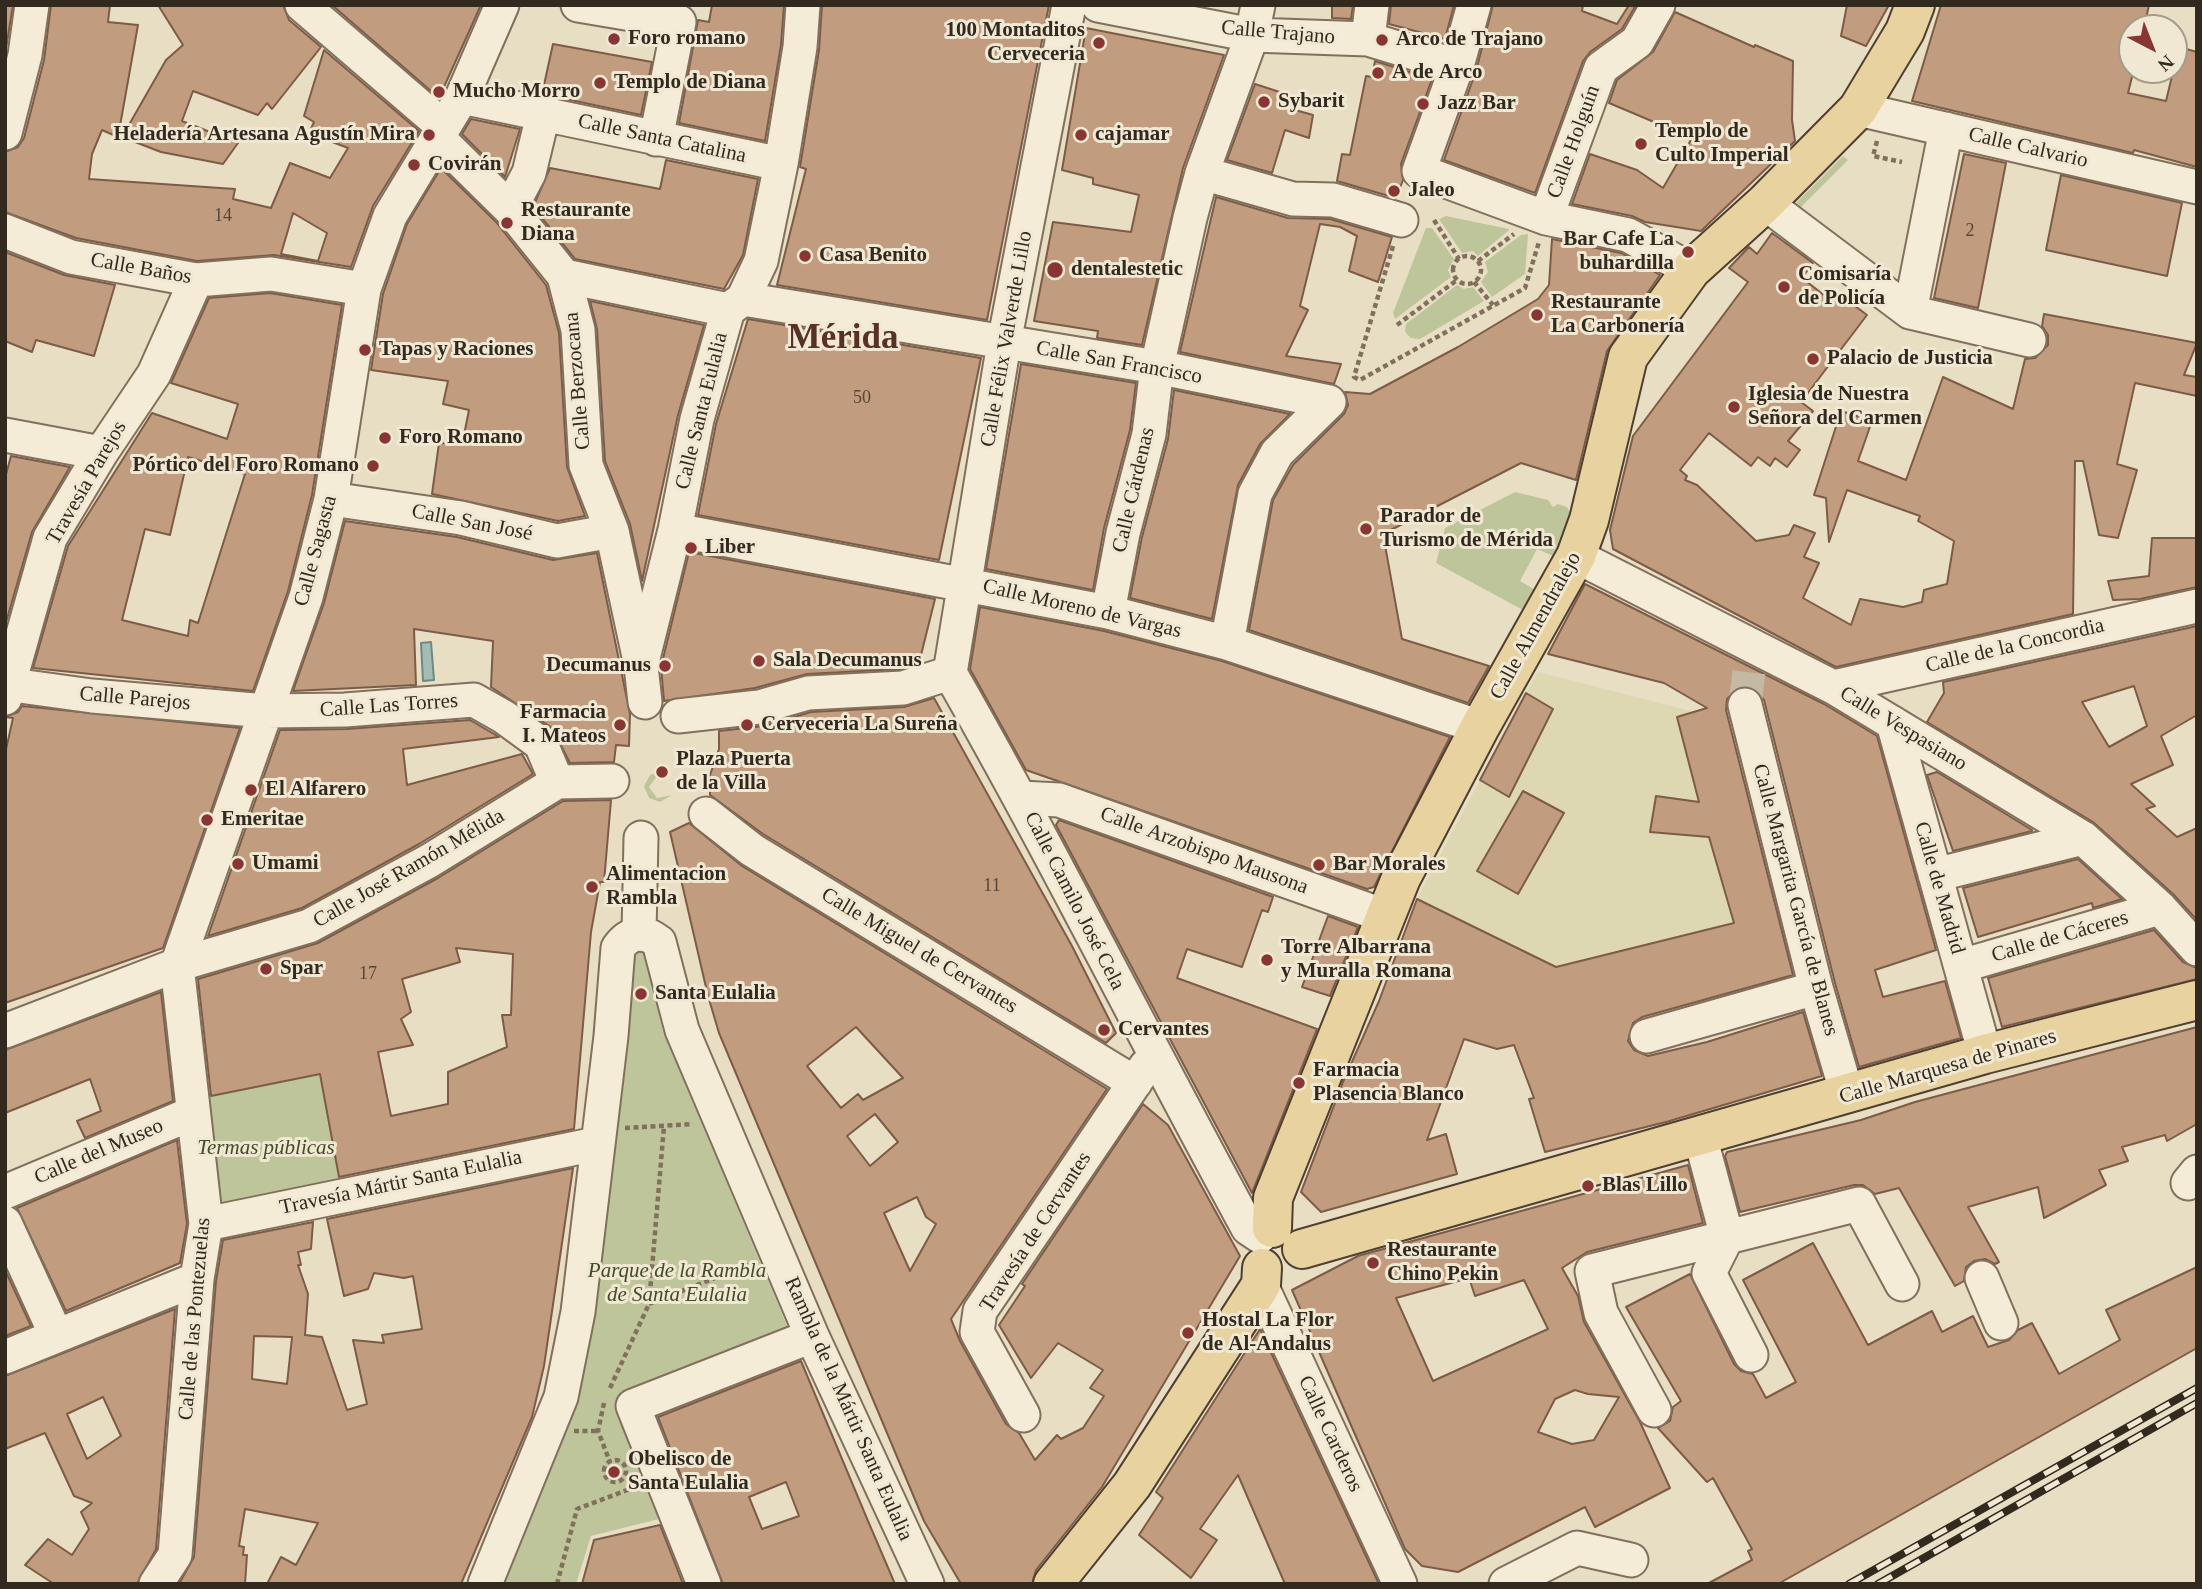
<!DOCTYPE html>
<html>
<head>
<meta charset="utf-8">
<style>
  body { margin:0 }
  #map { position:relative; width:2202px; height:1589px; overflow:hidden; background:#e8dec4; font-family:"Times New Roman",serif }
  canvas { display:block }
  .frame { position:absolute; inset:0; border:7px solid #32291f; pointer-events:none }
  .north { position:absolute; left:2118px; top:14px; width:70px; height:70px; box-sizing:border-box; background:#f0e8d3; border:2px solid #a49c8b; border-radius:50%; rotate:138deg; font-size:19px; font-weight:700; line-height:28px; text-align:center; color:#32291f }
  .north::after { content:''; display:block; margin:auto; width:24px; height:32px; background:#883534; clip-path:polygon(50% 0,100% 100%,50% 72%,0 100%) }
</style>
</head>
<body>
<div id="map">
<canvas width="2202" height="1589"></canvas>
<div class="frame"></div>
<div class="north">N</div>
</div>
<script>
const g = document.querySelector('canvas').getContext('2d');
g.lineJoin = 'round';
function fillPath(path, color) { g.fillStyle = color; g.fill(path, 'evenodd'); }
function trace(path, color, width, dash) { g.strokeStyle = color; g.lineWidth = width; g.lineCap = dash ? 'butt' : 'round'; g.setLineDash(dash || []); g.stroke(path); }
function label(font, color, halo, rows, align = 'center') {
  g.font = font + ' "Times New Roman",serif'; g.lineWidth = 6; g.setLineDash([]); g.textBaseline = 'middle'; g.strokeStyle = halo; g.fillStyle = color; for (const [text, x, y, turn = 0] of rows) {
    g.save(); g.translate(x, y); g.rotate((+turn || 0) * Math.PI / 180); g.textAlign = isNaN(turn) ? turn : align; if (halo) g.strokeText(text, 0, 0); g.fillText(text, 0, 0); g.restore();
  }
}
const farmland = new Path2D(`
  M1538,672L1691,711L1677,717L1734,923L1556,967L1417,899L1480,780L1509,796L1553,710L1526,693Z`);
const green = new Path2D(`
  M1843,156L1848,160L1793,215L1789,210Z
  M1446,216L1509,229V230L1478,256L1473,251L1462,253L1439,219Z
  M1426,228H1432L1454,259L1448,270L1451,277L1395,319L1393,313Z
  M1528,234L1525,274L1492,297L1481,282L1488,272L1485,262L1521,235Z
  M1457,285L1464,289L1473,287L1484,301L1420,339L1411,338L1405,332L1406,324Z
  M1515,492L1548,500L1553,507L1558,504L1567,507L1570,513L1553,556L1537,549L1520,581L1535,590L1523,610L1436,563L1445,528Z
  M660,772L649,787L657,798L672,795L660,802L649,798L644,786L650,775Z
  M638,949L646,953L663,1032L788,1328L623,1398L671,1516L591,1536L576,1584H494L569,1409L634,954Z
  M320,1074L342,1195L206,1224L192,1100Z`);
const water = new Path2D(`
  M431,642L434,680L423,681L421,643Z`);
const building = new Path2D(`
  M5,5H13L5,55Z
  M51,5H110L108,22L138,25L118,137L102,130L92,154L89,179L235,189L233,199L271,208L290,163L330,178L348,148L309,133L314,122L304,116L324,50L419,131L373,206L351,267L274,255L197,261L76,238L5,212V152L18,147L24,138L44,60ZM293,213L327,233L318,261L281,254Z
  M158,5H283L289,20L321,47L272,109L267,103L258,115L193,91L182,121L238,143L223,164L161,152L122,137L166,60L183,45Z
  M332,5H481L439,98Z
  M712,5H784L781,45L765,141L679,123L698,20L709,22Z
  M822,5H1049L987,320L777,285L806,169L800,167L819,50Z
  M1332,5H1353L1351,19L1332,18Z
  M1391,5H1454L1445,39L1389,24Z
  M1493,5H1583L1582,11L1617,24L1629,5H1636L1622,29L1590,52L1583,61L1535,193L1444,160L1476,71Z
  M1847,5H1889L1866,46L1841,36Z
  M1941,5H2149L2144,28H2132V77L2128,93L2166,101L2179,47L2197,52V167L2134,150L2133,153L1912,101Z
  M1675,12L1754,47L1755,45L1793,61L1792,120L1795,141L1701,231L1645,222L1632,216L1572,204L1590,154L1637,170L1663,188L1692,138L1609,103L1617,80L1653,52Z
  M1086,28L1224,55L1183,168L1142,345L1097,338L1098,331L1034,321L1053,222L1131,232L1139,195L1093,184V178L1062,170Z
  M553,44L652,62L641,115L542,94Z
  M1375,61L1432,79L1401,164L1403,180L1396,198L1337,181L1342,154L1350,155L1366,76L1372,77Z
  M1255,84L1292,96L1288,108L1313,115L1309,138L1285,130L1272,173L1227,160Z
  M471,119L520,129L505,177L462,134Z
  M1964,154L2006,163L1978,308L1934,298Z
  M666,160L758,179L743,255L724,289L575,259L533,207L550,168L660,189Z
  M441,168L496,222L546,285L559,333L567,467L585,516L558,521L432,494L439,443L462,445L469,410L443,404L448,381L371,370L383,294L407,224Z
  M2061,175L2182,203L2167,276L2046,250Z
  M1216,197L1288,218L1330,219L1392,237L1378,282L1349,271L1357,236L1340,227L1320,224L1300,306L1308,310L1286,356L1341,364L1334,384L1180,352Z
  M1772,233L1813,263L1802,278L1829,299L1835,291L1867,315L1801,402L1813,411L1788,441L1800,450L1787,467L1775,458L1770,466L1758,457L1751,466L1709,433L1680,470L1687,476L1685,480L1697,485L1756,541L1789,535L1794,525L1815,533L1804,557L1819,563L1803,598L1851,625L1860,599L1903,607L1922,602L1924,590L1947,584L1954,541L1918,521L1920,516L1847,490L1829,542L1826,498L1814,495L1841,411L1872,421L1858,461L1906,480L1943,377L2013,409L2025,359L2035,358L2048,345V335L2042,326L2044,314L2197,343L2184,375L2197,377V396L2135,383L2117,464L2137,470L2118,538L2099,535L2083,461H2075L2073,614L1836,667L1613,549L1610,530L1633,436L1748,282L1729,268L1749,247L1757,254Z
  M1552,239L1621,253L1660,275L1607,351L1576,480L1521,463L1383,534L1402,639L1489,666L1468,703L1249,630L1273,500L1293,465L1344,414L1348,405L1345,392L1370,394L1458,347L1538,299L1549,285Z
  M5,252L64,275L115,285L94,356L36,340L32,352L5,341Z
  M270,293L342,305L312,495L288,591L253,691L33,668L68,546L152,413L227,439L238,404L171,383L209,298ZM188,457L245,474L198,623L190,620L188,636L122,620L145,529L170,535Z
  M590,301L704,325L678,415L642,581L630,524L605,461L597,329Z
  M748,319L981,358L939,560L698,515L716,424Z
  M1021,364L1136,383L1130,430L1104,528L1093,590L986,569Z
  M1174,390L1290,414L1260,444L1238,485L1212,619L1130,598L1142,537L1168,439Z
  M11,456L70,467L32,532L5,626V478Z
  M345,521L457,537L553,560L597,553L630,714L629,746L616,745L614,762L570,763L552,728L491,687L493,641L414,629L416,685L293,691L324,603Z
  M2152,538H2197V587L2140,599L2113,600L2108,581L2149,576Z
  M689,552L935,599L919,663L900,669L807,674L755,688L664,701L661,667Z
  M1585,584L1824,704L1877,736L1936,950L1875,970L1883,997L1945,981L1961,1038L1859,1067L1835,983L1764,700L1751,687H1740L1727,699L1726,710L1793,975L1642,1017L1633,1023L1628,1041L1634,1050L1648,1056L1707,1042L1803,1012L1822,1076L1666,1122L1545,1152L1529,1099L1534,1098L1514,1045L1497,1049L1464,1039L1427,1140L1446,1134L1457,1174L1321,1212L1301,1192L1343,1082L1379,1001L1417,899L1556,967L1734,923L1709,837L1650,832L1656,796L1699,802L1677,717L1707,708L1664,683L1548,654Z
  M980,607L1104,631L1222,661L1450,737L1374,887L1367,889L1026,770L970,669Z
  M2197,626V715L2161,736L2173,765L2131,784L2155,806L2146,809L2177,837L2197,828V920L2173,894L2093,822L1927,722L1944,693L1943,682ZM2134,686L2147,726L2109,747L2082,702Z
  M1526,693L1553,709L1509,797L1480,780Z
  M934,698L1072,946L1116,1033L1106,1043L763,834L710,795V775L719,749V731L764,726L811,712L904,707Z
  M22,706L240,728L163,948L5,1003V754L13,718L5,717L18,712Z
  M470,720L499,737L403,749L407,785L522,754L533,774L419,844L302,908L208,936L280,730L346,729Z
  M1937,772L2032,830V831L1953,851L1927,775Z
  M1523,791L1564,813L1518,894L1477,871Z
  M611,800L604,882H600L591,932L574,1129L339,1177L320,1074L211,1096L198,979L318,943L438,878L563,801ZM456,948L513,954L511,1015H502L507,1047L448,1072V1104L391,1116L378,1052L413,1045L401,1019L411,1012L402,979L460,962Z
  M1059,820L1273,897L1268,912L1262,910L1242,967L1187,949L1177,978L1317,1029L1252,1193L1056,825Z
  M689,823L742,866L1107,1089L951,1319L960,1341L1006,1424L1019,1433L1035,1460L1057,1435L1061,1439L1083,1428L1104,1396L1090,1388L1103,1370L1058,1343L1031,1378L999,1325L1025,1286L1022,1284L1143,1104L1168,1125L1240,1256L1102,1487L1036,1570L1032,1584H961L924,1521L719,1033L708,996L670,832ZM856,1027L903,1078L863,1100L858,1094L841,1108L807,1066ZM875,1114L898,1142L870,1166L847,1136ZM917,1197L926,1217L936,1224L910,1271L884,1213Z
  M2078,859L2122,899L2093,908L2092,903L1978,937L1963,888Z
  M1328,916L1358,927L1330,996L1302,987Z
  M2154,930L2183,962L2197,968V979L2002,1027L1988,978Z
  M161,992L173,1101L85,1138L77,1121L101,1111L90,1079L5,1113V1050Z
  M2197,1027V1124L2167,1141L2165,1135L2122,1147L2128,1161L2099,1170L2106,1185L2044,1218L2038,1187L1968,1207L1999,1262L1995,1264L1985,1259L1974,1261L1966,1267L1964,1281L1955,1286L1899,1188L1875,1194L1863,1185H1854L1740,1212L1725,1156L1727,1152L1861,1120L1915,1102Z
  M177,1140L187,1224L180,1263L66,1311L17,1208Z
  M1688,1165L1703,1223L1587,1252L1562,1268L1578,1296L1584,1322L1640,1422L1670,1488L1595,1527L1585,1507L1458,1572L1422,1566L1405,1549L1292,1290L1358,1256ZM1469,1278L1475,1296L1524,1280L1548,1329L1433,1381L1396,1298ZM1575,1390L1588,1394L1619,1397L1594,1440L1572,1444L1538,1432L1555,1399Z
  M573,1168L544,1366L532,1417L461,1584H267L281,1557L296,1565L318,1523L245,1509L239,1546L244,1547L243,1555H247L245,1584H179L194,1557L216,1281L223,1240L313,1222L311,1249L298,1252L301,1265H298L308,1294L305,1335L322,1337L347,1410L367,1404L353,1340L384,1343L382,1335L422,1329L413,1276L404,1278L374,1273L368,1289L344,1296L327,1219ZM254,1336L292,1337L287,1384L252,1379Z
  M1813,1243L1868,1345L1932,1311L1942,1332L1973,1316L1988,1347L2009,1340L2018,1330L2032,1323L2059,1374L2120,1340L2106,1310L2197,1267V1348L1778,1584H1707L1752,1560L1748,1551L1752,1549L1713,1478L1707,1482L1658,1428L1670,1421L1673,1407L1681,1401L1626,1307L1690,1274L1734,1364L1741,1371L1753,1374L1766,1398L1796,1382L1743,1280Z
  M5,1270L31,1326L5,1336Z
  M175,1309L156,1549L137,1584H54L25,1565L48,1539L72,1555L89,1529L81,1512L92,1503L74,1496L45,1433L5,1449V1376ZM103,1397L121,1436L87,1459L67,1414Z
  M1260,1329L1379,1584H1285L1238,1475L1200,1529L1217,1540L1191,1578L1139,1535L1163,1498L1156,1492Z
  M801,1361L868,1521L895,1584H723L658,1417ZM786,1482L799,1516L762,1529L749,1497Z
  M660,1525L683,1584H582L594,1540Z`);
const minorTunnel = new Path2D(`
  M1745,705L1752,646`);
const path = new Path2D(`
  M1877,141L1873,156L1902,162
  M1434,220L1459,259
  M1393,246L1354,377L1360,380L1525,288L1539,242
  M1453 270a14 14 0 1 1 28 0a14 14 0 1 1-28 0Z
  M1478,261L1514,234
  M1474,282L1493,305
  M1397,325L1457,280
  M625,1128L693,1124
  M649,1304L753,1263
  M610,1388L649,1304L664,1126
  M604,1403L598,1431L610,1462
  M574,1431H598
  M604 1471a11 11 0 1 1 22 0a11 11 0 1 1-22 0Z
  M557,1584L577,1509L638,1486`);
const minor = new Path2D(`
  M302,5L431,116L445,125
  M578,5L679,22L656,139
  M1098,5L1252,35L1368,39L1457,66
  M1474,5L1457,66L1419,171L1546,218L1628,235L1691,270
  M1368,39L1372,5
  M462,97L781,164
  M1858,109L2197,187
  M5,133L25,55L32,5
  M438,138L510,209L564,276L578,330L586,465L612,531L640,661
  M1202,173L1293,199L1333,200L1401,220
  M1765,203L1910,312L2029,340
  M510,209L529,173L543,115
  M1546,218L1601,68L1637,42L1658,5
  M5,231L71,257L196,280L271,274L364,289
  M564,276L728,310
  M743,299L1157,367L1329,402
  M1910,312L1946,129
  M5,435L101,453
  M331,499L461,518L557,541L612,531
  M675,530L1108,612L1227,643L1480,727
  M1576,556L1833,687L2083,838L2160,908L2197,949
  M1108,612L1123,533L1149,434L1157,367L1190,218L1202,173L1252,35L1258,5
  M1227,643L1255,494L1277,453L1329,402
  M950,673L1004,343L1069,5
  M950,673C1054,855 1147,1043 1248,1228L1260,1236
  M5,684L92,696L266,711L345,710L474,700L504,717L541,744L557,782
  M1833,687L2197,606
  M5,698L50,538L101,453L154,374L196,280
  M645,702L641,666L675,530L697,419L728,310L743,299L761,261L781,164L800,47L803,5
  M1745,705L1816,988L1847,1094
  M678,716L759,707L808,693L903,688L950,673
  M1893,723L1985,1054
  M1021,798L1059,800L1385,916
  M706,814L752,850L1135,1083
  M1935,875L2083,838
  M639,933L641,838
  M1961,966L2160,908
  M5,1031L177,965L309,926L429,861L557,782L612,781
  M1647,1036L1816,988
  M1700,1136L1727,1237L1709,1273L1751,1355
  M2188,1183L2197,1172
  M5,1192L193,1113
  M5,1223L56,1335
  M206,1224L596,1144
  M1982,1278L2001,1323
  M1261,1285L1400,1584
  M5,1357L197,1279
  M1654,1410L1601,1313L1592,1271L1859,1204L1902,1284
  M1023,1415L977,1332L980,1311L1146,1066
  M156,1584L175,1555L197,1279L206,1224L177,965L306,597L331,499L364,289L390,216L462,97L502,5
  M485,1584L561,1397L578,1312L611,1036L618,948C629,932 644,930 659,942L682,1030L812,1336L927,1584
  M704,1584L633,1406L812,1336
  M1506,1584L1577,1548L1631,1560`);
const major = new Path2D(`
  M1272,1228L1273,1198L1401,878L1480,727L1576,556L1589,520L1628,357L1691,270L1765,203L1858,109L1905,31L1915,5
  M1302,1249L1985,1054L2197,1000
  M1053,1584L1132,1485L1261,1285L1262,1268`);
const rail = new Path2D(`
  M1849,1584L2197,1388
  M1878,1584L2197,1403`);
const markers = [
  [614,39,7,"#883534"],
  [1382,40,7,"#883534"],
  [1099,43,7,"#883534"],
  [1378,73,7,"#883534"],
  [600,83,7,"#883534"],
  [439,92,7,"#883534"],
  [1264,102,7,"#883534"],
  [1423,104,7,"#883534"],
  [429,135,7,"#883534"],
  [1081,135,7,"#883534"],
  [1641,144,7,"#883534"],
  [414,165,7,"#883534"],
  [1394,191,7,"#883534"],
  [507,223,7,"#883534"],
  [1688,252,7,"#883534"],
  [805,256,7,"#883534"],
  [1055,270,9,"#883534"],
  [1784,287,7,"#883534"],
  [1537,315,7,"#883534"],
  [365,350,7,"#883534"],
  [1813,359,7,"#883534"],
  [1734,407,7,"#883534"],
  [385,438,7,"#883534"],
  [373,466,7,"#883534"],
  [1366,529,7,"#883534"],
  [691,548,7,"#883534"],
  [759,661,7,"#883534"],
  [665,666,7,"#883534"],
  [620,725,7,"#883534"],
  [747,725,7,"#883534"],
  [662,772,7,"#883534"],
  [251,790,7,"#883534"],
  [207,820,7,"#883534"],
  [238,864,7,"#883534"],
  [1319,865,7,"#883534"],
  [592,887,7,"#883534"],
  [1267,960,7,"#883534"],
  [266,969,7,"#883534"],
  [641,994,7,"#883534"],
  [1104,1030,7,"#883534"],
  [1299,1083,7,"#883534"],
  [1588,1186,7,"#883534"],
  [1373,1263,7,"#883534"],
  [1188,1333,7,"#883534"],
  [614,1472,7,"#883534"]
];
const numberNames = [
  ["14",223,216],
  ["2",1970,231],
  ["50",862,398],
  ["11",992,886],
  ["17",368,974]
];
const poiNames = [
  ["100 Montaditos",1085,31,"right"],
  ["Cerveceria",1085,55,"right"],
  ["Foro romano",628,39],
  ["Arco de Trajano",1396,40],
  ["A de Arco",1392,73],
  ["Templo de Diana",614,83],
  ["Mucho Morro",453,92],
  ["Sybarit",1278,102],
  ["Jazz Bar",1437,104],
  ["Templo de",1655,132],
  ["Culto Imperial",1655,156],
  ["Heladería Artesana Agustín Mira",415,135,"right"],
  ["cajamar",1095,135],
  ["Covirán",428,165],
  ["Jaleo",1408,191],
  ["Restaurante",521,211],
  ["Diana",521,235],
  ["Bar Cafe La",1674,240,"right"],
  ["buhardilla",1674,264,"right"],
  ["Casa Benito",819,256],
  ["dentalestetic",1071,270],
  ["Comisaría",1798,275],
  ["de Policía",1798,299],
  ["Restaurante",1551,303],
  ["La Carbonería",1551,327],
  ["Tapas y Raciones",379,350],
  ["Palacio de Justicia",1827,359],
  ["Iglesia de Nuestra",1748,395],
  ["Señora del Carmen",1748,419],
  ["Foro Romano",399,438],
  ["Pórtico del Foro Romano",359,466,"right"],
  ["Parador de",1380,517],
  ["Turismo de Mérida",1380,541],
  ["Liber",705,548],
  ["Sala Decumanus",773,661],
  ["Decumanus",651,666,"right"],
  ["Farmacia",606,713,"right"],
  ["I. Mateos",606,737,"right"],
  ["Cerveceria La Sureña",761,725],
  ["Plaza Puerta",676,760],
  ["de la Villa",676,784],
  ["El Alfarero",265,790],
  ["Emeritae",221,820],
  ["Umami",252,864],
  ["Bar Morales",1333,865],
  ["Alimentacion",606,875],
  ["Rambla",606,899],
  ["Torre Albarrana",1281,948],
  ["y Muralla Romana",1281,972],
  ["Spar",280,969],
  ["Santa Eulalia",655,994],
  ["Cervantes",1118,1030],
  ["Farmacia",1313,1071],
  ["Plasencia Blanco",1313,1095],
  ["Blas Lillo",1602,1186],
  ["Restaurante",1387,1251],
  ["Chino Pekin",1387,1275],
  ["Hostal La Flor",1202,1321],
  ["de Al-Andalus",1202,1345],
  ["Obelisco de",628,1460],
  ["Santa Eulalia",628,1484]
];
const streetNames = [
  ["Calle Trajano",1278,33,5],
  ["Calle Santa Catalina",662,139,12],
  ["Calle Holguín",1574,142,-70],
  ["Calle Calvario",2028,148,13],
  ["Calle Baños",141,269,10],
  ["Calle Félix Valverde Lillo",1007,339,-80],
  ["Calle San Francisco",1119,363,10],
  ["Calle Berzocana",578,381,-95],
  ["Calle Santa Eulalia",702,411,-76],
  ["Travesía Parejos",87,483,-60],
  ["Calle Cárdenas",1134,490,-77],
  ["Calle San José",472,523,11],
  ["Calle Sagasta",316,551,-75],
  ["Calle Moreno de Vargas",1082,609,13],
  ["Calle Almendralejo",1536,626,-61],
  ["Calle de la Concordia",2015,646,-13],
  ["Calle Parejos",135,699,5],
  ["Calle Las Torres",389,706,-4],
  ["Calle Vespasiano",1903,729,31],
  ["Calle Arzobispo Mausona",1204,851,20],
  ["Calle José Ramón Mélida",409,869,-30],
  ["Calle de Madrid",1939,888,74],
  ["Calle Margarita García de Blanes",1795,900,75],
  ["Calle Camilo José Cela",1074,901,63],
  ["Calle de Cáceres",2060,937,-16],
  ["Calle Miguel de Cervantes",919,951,31],
  ["Calle Marquesa de Pinares",1948,1067,-16],
  ["Calle del Museo",99,1152,-23],
  ["Travesía Mártir Santa Eulalia",401,1183,-12],
  ["Travesía de Cervantes",1036,1232,-57],
  ["Calle de las Pontezuelas",195,1319,-85],
  ["Rambla de la Mártir Santa Eulalia",848,1409,66],
  ["Calle Carderos",1330,1434,65]
];
const parkNames = [
  ["Termas públicas",266,1148],
  ["Parque de la Rambla",677,1271],
  ["de Santa Eulalia",677,1295]
];
const townNames = [
  ["Mérida",843,339]
];
fillPath(farmland, '#ddd7b2');
fillPath(green, '#bfc59a');
fillPath(water, '#a5bcb6');
trace(water, '#6e8882', 2);
fillPath(building, '#c29c7f');
trace(building, '#7c5c46', 2);
trace(minorTunnel, '#c4baa3', 33, [33, 17]);
trace(minor, '#80705d', 37);
trace(major, '#4f3f30', 42);
trace(path, '#80705d', 4.5, [5, 3.5]);
trace(minor, '#f4ecd6', 33);
trace(major, '#e7d2a0', 38);
trace(rail, '#32291f', 8);
trace(rail, '#f0e8d3', 5, [16]);
for (const [x, y, r, color] of markers) { const dot = new Path2D(); dot.arc(x, y, r, 0, 2 * Math.PI); g.fillStyle = color; g.fill(dot); trace(dot, '#f0e8d3', 2.5); }
label('18px', '#564637', null, numberNames);
label('bold 21px', '#32291f', '#f0e8d3', poiNames, 'left');
label('21px', '#32291f', '#f0e8d3', streetNames);
label('italic 21px', '#424c28', '#f0e8d3', parkNames);
label('bold 35px', '#593024', '#f0e8d3', townNames);
</script>
</body>
</html>
